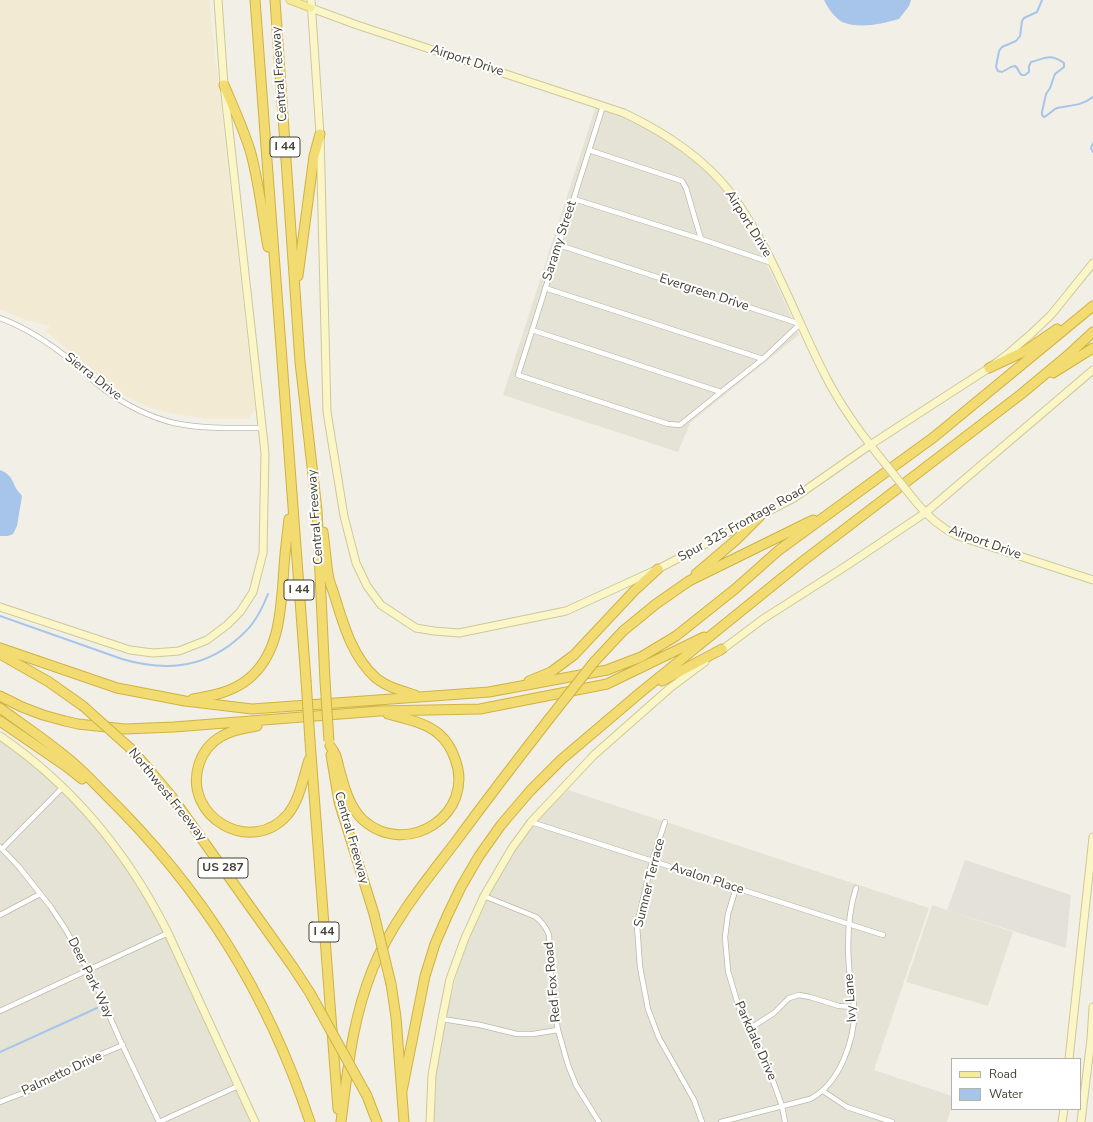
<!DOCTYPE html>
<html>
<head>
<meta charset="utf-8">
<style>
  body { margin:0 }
  #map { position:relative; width:1093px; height:1122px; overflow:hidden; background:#f2f0e6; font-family:"Nunito Sans",sans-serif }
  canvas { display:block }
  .legend { position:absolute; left:951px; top:1058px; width:130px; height:52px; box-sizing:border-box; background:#fff; border:1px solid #b4b3af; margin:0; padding:5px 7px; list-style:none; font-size:12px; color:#444136 }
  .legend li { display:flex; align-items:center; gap:8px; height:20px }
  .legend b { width:20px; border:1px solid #b4b3af }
</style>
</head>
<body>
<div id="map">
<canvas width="1093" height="1122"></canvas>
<ul class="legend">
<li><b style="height:5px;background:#f6ea9b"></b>Road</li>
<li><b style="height:11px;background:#a7c4ea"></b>Water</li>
</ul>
</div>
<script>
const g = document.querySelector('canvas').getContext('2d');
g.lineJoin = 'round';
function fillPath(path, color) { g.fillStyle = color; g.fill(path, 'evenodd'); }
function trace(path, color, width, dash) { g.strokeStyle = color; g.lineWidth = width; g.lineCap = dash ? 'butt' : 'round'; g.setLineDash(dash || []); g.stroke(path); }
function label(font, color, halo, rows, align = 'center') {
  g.font = font + ' "Nunito Sans",sans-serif'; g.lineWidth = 4; g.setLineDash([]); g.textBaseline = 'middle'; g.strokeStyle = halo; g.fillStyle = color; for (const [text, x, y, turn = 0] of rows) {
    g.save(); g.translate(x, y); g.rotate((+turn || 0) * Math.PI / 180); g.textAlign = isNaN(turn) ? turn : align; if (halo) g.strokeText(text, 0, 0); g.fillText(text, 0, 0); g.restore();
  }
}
const residential = new Path2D(`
  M596,106L634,121L677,146L704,169L722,189L745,221L778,287L799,335L690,423L678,452L503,395Z
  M0,739L24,756L77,804L121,859L155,913L252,1122H0Z
  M568,790L929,908L874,1070L952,1096V1105L947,1122H433L436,1070L443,1028L458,969L469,939L494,884L516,850L545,811Z
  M932,905L1013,932L988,1006L906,982Z`);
const commercial = new Path2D(`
  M0,0H209L255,410L249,418L245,419H207L169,413L151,408L131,399L105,383L77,357L45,331L50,326L26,320L0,309Z`);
const industrial = new Path2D(`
  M965,860L1071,895L1066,948L947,910Z`);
const water = new Path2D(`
  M824,0H911L909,6L899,19C882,24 859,29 842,22C835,18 827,7 824,0Z
  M0,470C8,473 11,477 14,484C15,488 19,492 22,496L17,526L13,534L8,536H0Z`);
const stream = new Path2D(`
  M1042,0L1037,12L1024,18L1022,21L1020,36L1016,41L1002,47L999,51L996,67L998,71L1002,72L1011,67L1015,66C1019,68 1018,73 1022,75H1025L1029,72V66L1031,62C1046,58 1050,53 1064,63V67L1055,74L1050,88L1046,94L1042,112V115L1044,117C1049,115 1052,110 1057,108C1072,105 1081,106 1093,97
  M1093,143L1091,148L1093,152
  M0,616L122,659C163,671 201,669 235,641C241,636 247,631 252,624C259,615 264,604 268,594
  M0,1052L97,1008`);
const street = new Path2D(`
  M603,106L518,375L668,424L680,425L721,392
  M589,150L682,181L686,188L701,239L772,263
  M574,199L701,239
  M545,288L763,359
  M0,318C27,328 51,344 73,362C84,371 94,382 105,390C126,405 149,417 174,423C201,429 234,428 262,428
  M532,330L721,392L763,359L800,324L559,245
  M531,822L883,935
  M665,822L652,861L637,925L640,967L648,1009L659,1038L694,1100L702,1122
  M0,847L19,867L50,906L66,930L96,985L120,1040L159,1122L238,1086
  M2,849L63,787
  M736,888L728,914L725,937L728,971L739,1008L766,1061L782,1106L785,1122
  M484,896L536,917C542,922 546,927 549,935L552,995L558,1030L568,1065L576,1085L599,1122
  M0,915L40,894
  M0,1011L168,933
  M442,1019L480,1025L517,1034H533L558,1030
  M749,1029L774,1013L789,998L799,995L810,997L839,1006L854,1007
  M823,1091L847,1107L892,1122
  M0,1102L26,1092L97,1056L123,1045
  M721,1122L810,1099C840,1084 856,1038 854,1006C853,993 850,980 849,967C847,940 848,913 856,888`);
const secondary = new Path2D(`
  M311,0L320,134L327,412L344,516L356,563L367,586L381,605L416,628L434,631L459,633L566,611L658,569L794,498L870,445L989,368L1009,353L1031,334L1051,315L1093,263
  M311,8L357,25L624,113C664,132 702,156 730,192C771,246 794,315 825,375C840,405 859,431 879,456
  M916,502C928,517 941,528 958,536L1093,580
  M0,607L130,650L153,653L179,651L207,640L227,625L240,612L253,592L263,553L265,453L224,85L218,0
  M719,652L763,619L846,566L925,513L1093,370
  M0,736C73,786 128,853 168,933L255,1122
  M1069,1059L1093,837
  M430,1122L432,1075L442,1019L450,979L465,938L484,896L512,848L531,822L594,755L670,688L705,662
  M1062,1122L1064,1109
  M1081,1122L1091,1039L1093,1007`);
const primary = new Path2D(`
  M290,0L311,8`);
const highway = new Path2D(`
  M255,0L306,680
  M275,0L300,362L317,510L325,681
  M224,85C233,106 243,128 250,150C259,181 262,215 268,247
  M298,276L314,156L320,134
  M989,368L1025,351L1057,329
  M1053,373L1093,348
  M323,532C325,546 326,560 328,574C329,581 332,588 334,594C343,623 352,657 376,678C387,687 402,691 415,695
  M696,574L736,540L760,516
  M0,648L117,688L185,701L252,709L489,692L607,670L641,657L676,636L735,589L779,550L934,437L1093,306
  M0,654L49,682L83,706
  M594,662L623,631L656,604L689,581L813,520
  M529,681L551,672L574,655L635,590L658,569
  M662,681L722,649
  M0,696L22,707L43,715L65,721L78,724L125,729L174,727L379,711L480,709L607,684L704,637
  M193,699C212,696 232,692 247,680C281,654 281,606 284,567C285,551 287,535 289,519
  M0,708C23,725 49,742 71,761C83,771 94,783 105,794C203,890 267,993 310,1122
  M0,721L67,767L82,779
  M257,726C244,728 232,730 222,736C211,742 203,752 199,764C182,817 252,857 288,814C300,799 303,778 309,760
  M310,741L338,1109
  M330,746C336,753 337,759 339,768C344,786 349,807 363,820C407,859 476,814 455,759C452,750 446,740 439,734C425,722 405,719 388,714
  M130,748L147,767L172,797L293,967L310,993
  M331,755L339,802L374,914
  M391,984L396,1017L404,1122
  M402,1091L425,976L435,944L448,914L461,887L479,856L501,825L530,791L562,759L641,692L803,561L1020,395L1067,356L1093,332
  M367,1096L377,1122
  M341,1122C348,1068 352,1020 373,968C392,922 424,883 454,844C485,802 517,760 549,719`);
const secondaryBridge = new Path2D(`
  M879,456L916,502`);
const highwayBridge = new Path2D(`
  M306,680L310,741
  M325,681L329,741
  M83,706L130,748
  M549,719L594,662
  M374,914L391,984
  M310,993L367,1096`);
const shields = [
  [285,147,30],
  [299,590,30],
  [223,868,50],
  [324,932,30]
];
const shieldNames = [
  ["I 44",285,147],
  ["I 44",299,590],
  ["US 287",223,868],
  ["I 44",324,932]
];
const streetNames = [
  ["Airport Drive",467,61,18],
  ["Central Freeway",280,74,-94],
  ["Airport Drive",748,224,58],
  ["Saramy Street",560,241,-72],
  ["Evergreen Drive",704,293,18],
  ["Sierra Drive",93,377,38],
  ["Central Freeway",316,517,-94],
  ["Spur 325 Frontage Road",742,524,-29],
  ["Airport Drive",985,543,20],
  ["Northwest Freeway",167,795,51],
  ["Central Freeway",351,838,74],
  ["Avalon Place",707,879,18],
  ["Sumner Terrace",650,883,-76],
  ["Deer Park Way",90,978,64],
  ["Red Fox Road",553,982,-95],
  ["Ivy Lane",851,998,-94],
  ["Parkdale Drive",755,1041,66],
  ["Palmetto Drive",62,1074,-25]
];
fillPath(residential, '#e5e3d5');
fillPath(commercial, '#f2ead3');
fillPath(industrial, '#e4e1db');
fillPath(water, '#a7c4ea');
trace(stream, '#a7c4ea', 2);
trace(street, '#bcb9aa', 6);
trace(secondary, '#cec899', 9);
trace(primary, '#daca6d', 9);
trace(highway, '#d0b242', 11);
trace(street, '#fff', 4.5);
trace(secondary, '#faf6c8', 7);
trace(primary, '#f6ea9b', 7);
trace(highway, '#f2db71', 9);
trace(secondaryBridge, '#cec899', 9, []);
trace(highwayBridge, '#d0b242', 11, []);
trace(secondaryBridge, '#faf6c8', 7);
trace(highwayBridge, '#f2db71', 9);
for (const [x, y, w] of shields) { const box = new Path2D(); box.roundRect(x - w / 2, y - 10, w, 20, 3); g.fillStyle = '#fff'; g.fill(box); trace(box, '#444136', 1); }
label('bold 12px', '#444136', null, shieldNames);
label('13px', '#444136', '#fff', streetNames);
</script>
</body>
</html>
